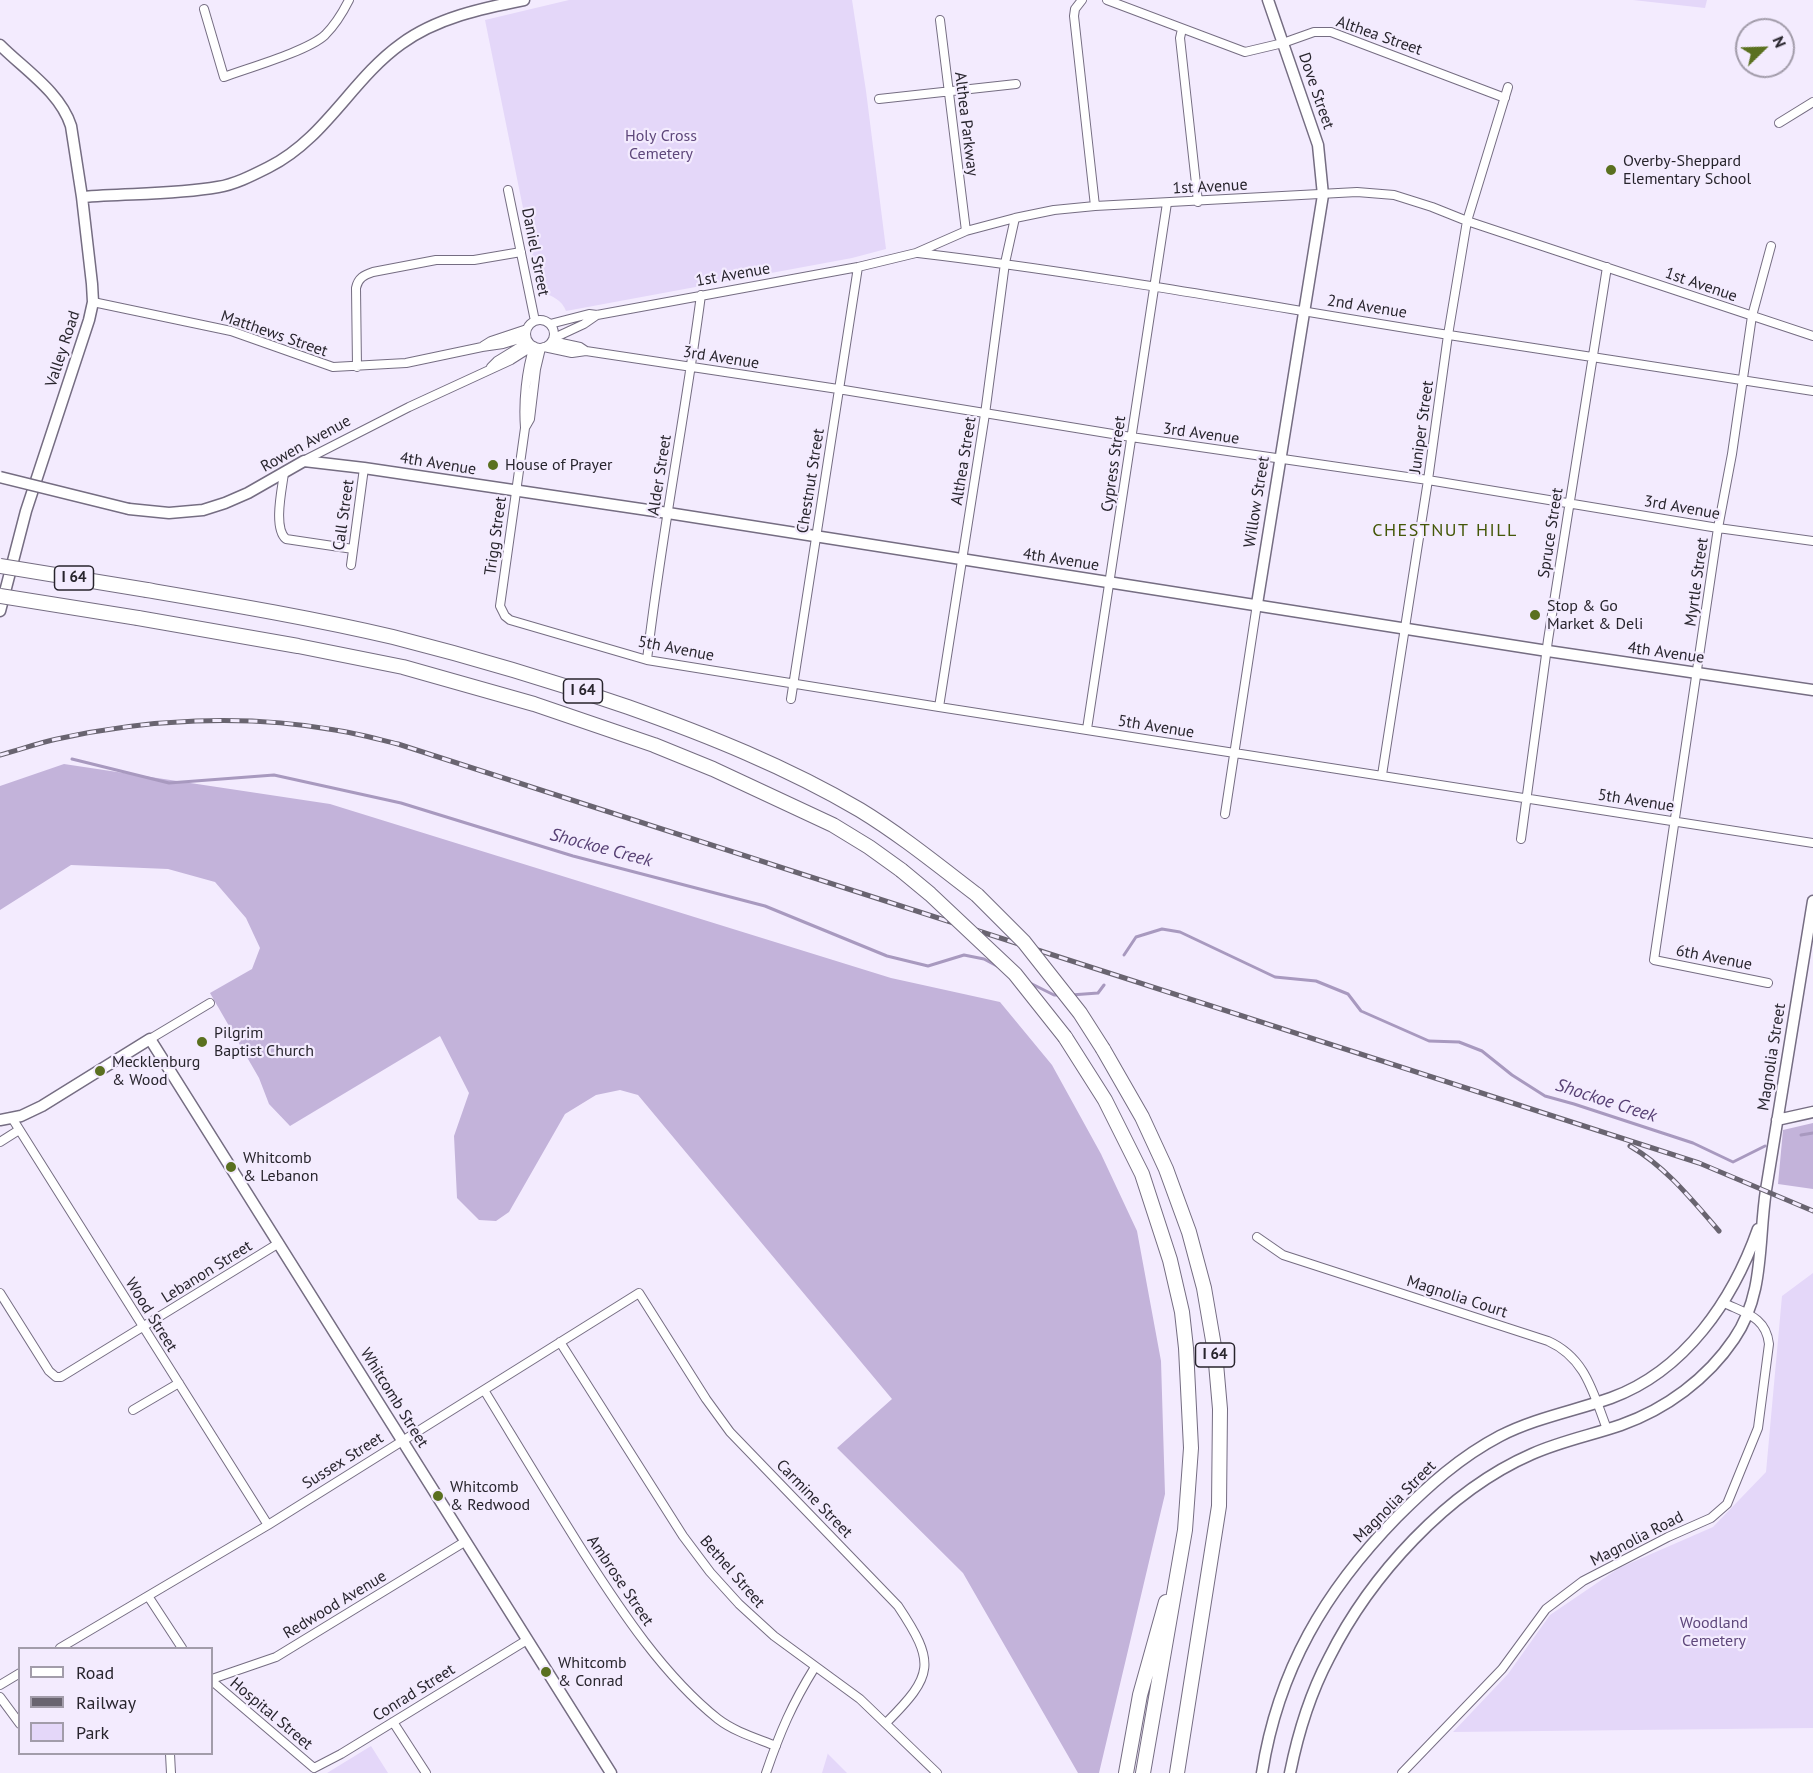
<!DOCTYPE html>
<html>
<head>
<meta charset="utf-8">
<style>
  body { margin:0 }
  #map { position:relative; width:1813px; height:1773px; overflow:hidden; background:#f3ebfe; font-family:"PT Sans",sans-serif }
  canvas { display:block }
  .legend { position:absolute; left:18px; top:1647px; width:195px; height:108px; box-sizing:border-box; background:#f3ebfe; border:2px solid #a29caa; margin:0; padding:8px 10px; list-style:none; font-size:18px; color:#28252d }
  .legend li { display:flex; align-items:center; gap:12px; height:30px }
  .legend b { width:30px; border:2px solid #a29caa }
  .north { position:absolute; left:1735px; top:18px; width:60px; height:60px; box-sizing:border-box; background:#f3ebfe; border:2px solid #a29caa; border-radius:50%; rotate:67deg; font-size:16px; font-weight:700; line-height:24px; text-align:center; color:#28252d }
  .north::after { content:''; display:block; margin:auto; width:21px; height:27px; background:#5a701f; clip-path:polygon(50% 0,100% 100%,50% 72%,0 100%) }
</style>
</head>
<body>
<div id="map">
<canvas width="1813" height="1773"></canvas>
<ul class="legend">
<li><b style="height:8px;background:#fff"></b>Road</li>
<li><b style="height:8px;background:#696470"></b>Railway</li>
<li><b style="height:16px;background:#e4d7f9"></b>Park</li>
</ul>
<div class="north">N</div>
</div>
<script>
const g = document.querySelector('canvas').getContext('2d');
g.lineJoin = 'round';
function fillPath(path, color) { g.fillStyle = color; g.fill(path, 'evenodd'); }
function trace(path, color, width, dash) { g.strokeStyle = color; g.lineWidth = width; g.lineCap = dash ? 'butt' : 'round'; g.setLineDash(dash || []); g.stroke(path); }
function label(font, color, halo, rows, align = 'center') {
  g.font = font + ' "PT Sans",sans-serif'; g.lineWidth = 4.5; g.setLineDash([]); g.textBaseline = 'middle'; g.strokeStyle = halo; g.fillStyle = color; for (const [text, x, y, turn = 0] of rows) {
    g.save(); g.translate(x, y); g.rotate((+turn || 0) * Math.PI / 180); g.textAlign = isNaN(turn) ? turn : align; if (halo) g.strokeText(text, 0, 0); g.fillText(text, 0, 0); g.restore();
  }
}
const green = new Path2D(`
  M569,0H852L866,91L886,249L852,258L566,311C563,301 550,294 540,292L485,20Z
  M1633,0H1707L1705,8Z
  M1813,1273V1728L1453,1732L1508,1674L1550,1615L1619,1568L1713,1527L1766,1472L1782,1296Z
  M371,1746L388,1773H327Z
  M828,1753V1754L847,1773H822Z`);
const forest = new Path2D(`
  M64,764L330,804L891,978L1000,1002L1052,1065L1101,1154L1137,1231L1161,1361L1165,1494L1099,1773H1078L963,1573L837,1448L892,1399L638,1095L620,1090L596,1095L565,1114L509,1212L496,1221L479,1220L457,1198L454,1136L469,1093L440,1036L290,1126L269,1104L259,1078L210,993L252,969L260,948L246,918L215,882L168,869L71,865L0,910V786Z
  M1813,1123V1189L1778,1184L1783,1130Z`);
const stream = new Path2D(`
  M72,759L169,783L274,775L401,803L573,856L765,906L887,956L928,966L964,955L984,959L997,966
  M1124,955L1136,937L1162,929L1180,932L1275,977L1316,981L1348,994L1361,1011L1429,1041L1459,1042L1482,1051L1512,1075L1545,1096L1574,1104L1693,1143L1733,1162L1765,1146
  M1030,983L1054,995H1059
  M1071,995L1098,993L1104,985
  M1801,1135L1813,1133`);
const street = new Path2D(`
  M1082,0L1075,9L1074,16L1095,206
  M1107,0L1245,52L1283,43L1314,32H1331L1505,98
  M204,9L224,77C248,68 308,51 325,35C334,26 343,12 349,0
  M940,20L966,231
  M1182,29L1180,38L1198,202
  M879,99L1016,84
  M1779,123L1813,102
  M508,190L535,321
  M918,253C1096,274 1272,307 1449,335C1570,354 1692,372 1813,391
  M93,302L231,331L333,367L406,363L482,347L503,344L526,337
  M526 334a14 14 0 1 1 28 0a14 14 0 1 1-28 0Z
  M550,324L589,314L597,315L858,267L916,253L966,231L1015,218L1054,210L1095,206L1357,192L1394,195L1432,207L1467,221L1813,336
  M554,338L584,324L597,315
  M552,341L580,347L586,351L838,389L1131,437L1428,480L1718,528L1813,541
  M483,346L491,341L527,329
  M534,346C526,371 523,402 525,428L500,606L505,616L510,620L647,660L939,707L1813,843
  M544,347L572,353L586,351
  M357,367L356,288C358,278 364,275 373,272L436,260H474L521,252
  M491,367L497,361L528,342
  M526,426L530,419L536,369L541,348
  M305,460L409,407L511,360L533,346
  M284,473C282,489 273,528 286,539L353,549
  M351,565L364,468
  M647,660C661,537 685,417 701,295
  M791,699L858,267
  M939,707L985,414L1005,263L1015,218
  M1087,729L1167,203
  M1382,775L1428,480L1448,335L1467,221L1508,87
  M1225,814L1257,604
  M1521,839L1548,640L1607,267
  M1768,983L1654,960L1718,528L1732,454L1752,316L1771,246
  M150,1039L210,1003
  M12,1118L268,1525
  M0,1142L19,1130
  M1257,1237L1283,1255L1548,1341C1586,1358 1593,1393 1607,1429
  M0,1293L49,1371L56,1377H61L279,1243
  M560,1342L683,1536L710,1572L739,1604L774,1636L860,1699L937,1773
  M484,1390C517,1444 550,1499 584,1553C621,1611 664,1676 718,1719C735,1732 756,1738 776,1746
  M133,1410L179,1383
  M148,1596L182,1648
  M60,1648L268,1525L639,1293L706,1399L730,1432L898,1606C936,1663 934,1675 886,1723
  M212,1679L276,1657L466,1541
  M212,1681L314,1768
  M0,1685L20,1673
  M0,1697L20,1724
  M393,1722L426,1773
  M170,1754L171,1773
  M314,1768L341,1754L527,1640
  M766,1773C780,1732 792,1704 815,1667
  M1402,1773L1502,1669L1546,1609L1583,1581L1668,1537L1711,1518L1727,1504L1758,1428L1769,1344C1766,1316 1744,1313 1722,1302`);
const secondary = new Path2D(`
  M0,45C25,70 60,92 71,126L82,197L92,284L93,302L89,320L26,511L0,611
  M82,197C128,193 173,195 218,187C236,184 253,175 269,167C325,139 352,79 401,44C436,18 483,8 524,0
  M129,509L169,513L203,510L225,503L248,493L304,461L364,468L668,513L1541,650L1813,690
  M1257,604L1323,195L1318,145L1268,0
  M0,1120L21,1116L42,1106L150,1039L611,1773
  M1777,1120L1813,1112
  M1262,1773C1278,1670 1325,1591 1397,1517C1428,1486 1460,1457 1500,1436C1535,1418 1574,1411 1611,1398C1685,1371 1733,1300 1758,1229
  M1290,1773C1298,1733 1310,1694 1329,1658C1370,1576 1447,1491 1532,1454C1561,1441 1592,1435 1621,1425C1666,1409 1707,1379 1734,1339C1765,1294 1758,1242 1766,1190C1781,1094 1798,998 1813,901`);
const highway = new Path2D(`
  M147,590C229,604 312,618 393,637C472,657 550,680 628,707C707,735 787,767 860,810C901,835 939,866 977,895
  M138,618L298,646L403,667L534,704L654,745L713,769L833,825L869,847L901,870
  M1065,1037L1105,1100L1142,1174L1170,1260L1182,1312L1186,1348L1191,1448L1185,1530L1143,1773
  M1103,1049L1142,1117L1166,1169L1189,1232L1204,1288L1215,1352L1220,1409L1219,1506L1177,1773
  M1126,1773L1140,1695L1166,1602`);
const rail = new Path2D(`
  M0,755C19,750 38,743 57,739C147,719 245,714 335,730C356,733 377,739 398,744L1699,1163L1813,1211
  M1630,1146C1666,1167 1692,1200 1719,1231`);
const secondaryBridge = new Path2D(`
  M0,477L129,509`);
const highwayBridge = new Path2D(`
  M0,566L147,590
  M0,596L138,618
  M901,870L930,894L1015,974L1065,1037
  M977,895L1024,942L1080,1013L1103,1049`);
const markers = [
  [1611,170,6,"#5a701f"],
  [493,465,6,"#5a701f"],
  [1535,615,6,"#5a701f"],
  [202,1042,6,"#5a701f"],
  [100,1071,6,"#5a701f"],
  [231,1167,6,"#5a701f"],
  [438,1496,6,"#5a701f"],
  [546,1672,6,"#5a701f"]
];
const shields = [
  [74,578,39],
  [583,691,39],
  [1215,1355,39]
];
const shieldNames = [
  ["I 64",74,578],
  ["I 64",583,691],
  ["I 64",1215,1355]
];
const streetNames = [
  ["Althea Street",1379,36,19],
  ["Dove Street",1316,91,71],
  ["Althea Parkway",966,124,83],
  ["1st Avenue",1210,187,-3],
  ["Daniel Street",535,252,79],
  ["1st Avenue",733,275,-10],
  ["1st Avenue",1701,285,19],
  ["2nd Avenue",1367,307,9],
  ["Matthews Street",274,334,19],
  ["Valley Road",63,349,-72],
  ["3rd Avenue",721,358,9],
  ["Juniper Street",1422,427,-82],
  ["3rd Avenue",1201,434,8],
  ["Rowen Avenue",306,444,-29],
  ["Althea Street",964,461,-81],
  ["4th Avenue",438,464,9],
  ["Cypress Street",1114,464,-82],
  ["Alder Street",660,475,-81],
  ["Chestnut Street",811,481,-81],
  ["Willow Street",1257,502,-81],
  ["3rd Avenue",1682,508,10],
  ["Call Street",344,515,-82],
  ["Spruce Street",1551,533,-81],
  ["Trigg Street",496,536,-82],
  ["4th Avenue",1061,560,9],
  ["Myrtle Street",1697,582,-82],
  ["5th Avenue",676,649,11],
  ["4th Avenue",1666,653,8],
  ["5th Avenue",1156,727,9],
  ["5th Avenue",1636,801,9],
  ["6th Avenue",1714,958,11],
  ["Magnolia Street",1772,1057,-81],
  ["Lebanon Street",207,1272,-32],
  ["Magnolia Court",1457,1297,18],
  ["Wood Street",151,1315,58],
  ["Whitcomb Street",394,1398,58],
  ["Sussex Street",343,1461,-32],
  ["Carmine Street",814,1499,46],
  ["Magnolia Street",1395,1502,-45],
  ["Magnolia Road",1637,1539,-27],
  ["Bethel Street",732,1572,49],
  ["Ambrose Street",620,1581,56],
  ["Redwood Avenue",335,1605,-31],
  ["Conrad Street",414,1693,-32],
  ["Hospital Street",271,1714,40]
];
const parkNames = [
  ["Holy Cross",661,136],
  ["Cemetery",661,154],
  ["Woodland",1714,1623],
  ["Cemetery",1714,1641]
];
const poiNames = [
  ["Overby-Sheppard",1623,161],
  ["Elementary School",1623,179],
  ["House of Prayer",505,465],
  ["Stop & Go",1547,606],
  ["Market & Deli",1547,624],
  ["Pilgrim",214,1033],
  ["Baptist Church",214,1051],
  ["Mecklenburg",112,1062],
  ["& Wood",112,1080],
  ["Whitcomb",243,1158],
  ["& Lebanon",243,1176],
  ["Whitcomb",450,1487],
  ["& Redwood",450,1505],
  ["Whitcomb",558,1663],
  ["& Conrad",558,1681]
];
const neighbourhoodNames = [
  ["CHESTNUT HILL",1445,531]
];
const waterNames = [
  ["Shockoe Creek",601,848,15],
  ["Shockoe Creek",1606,1101,18]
];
fillPath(green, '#e4d7f9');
fillPath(forest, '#c3b3da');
trace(stream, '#a899bf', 3);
trace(street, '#756d82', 10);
trace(secondary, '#756d82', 13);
trace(highway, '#756d82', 16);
trace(street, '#fff', 8);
trace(secondary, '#fff', 10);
trace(highway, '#fff', 14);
trace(rail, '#696470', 5);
trace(rail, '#f3ebfe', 3, [9]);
trace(secondaryBridge, '#756d82', 13, []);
trace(highwayBridge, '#756d82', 16, []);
trace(secondaryBridge, '#fff', 10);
trace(highwayBridge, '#fff', 14);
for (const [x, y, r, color] of markers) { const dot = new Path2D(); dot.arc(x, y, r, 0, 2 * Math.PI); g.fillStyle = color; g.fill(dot); trace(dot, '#f3ebfe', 2); }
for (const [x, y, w] of shields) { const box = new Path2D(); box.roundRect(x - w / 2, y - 12, w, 24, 4.5); g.fillStyle = '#f3ebfe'; g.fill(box); trace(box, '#28252d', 1.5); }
label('bold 15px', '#28252d', null, shieldNames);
label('16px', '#28252d', '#f3ebfe', streetNames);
label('16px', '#5e477b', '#f3ebfe', parkNames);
label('16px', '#28252d', '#f3ebfe', poiNames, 'left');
g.letterSpacing = '1.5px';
label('18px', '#445708', '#f3ebfe', neighbourhoodNames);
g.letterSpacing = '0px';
label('italic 18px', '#574074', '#f3ebfe', waterNames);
</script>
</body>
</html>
